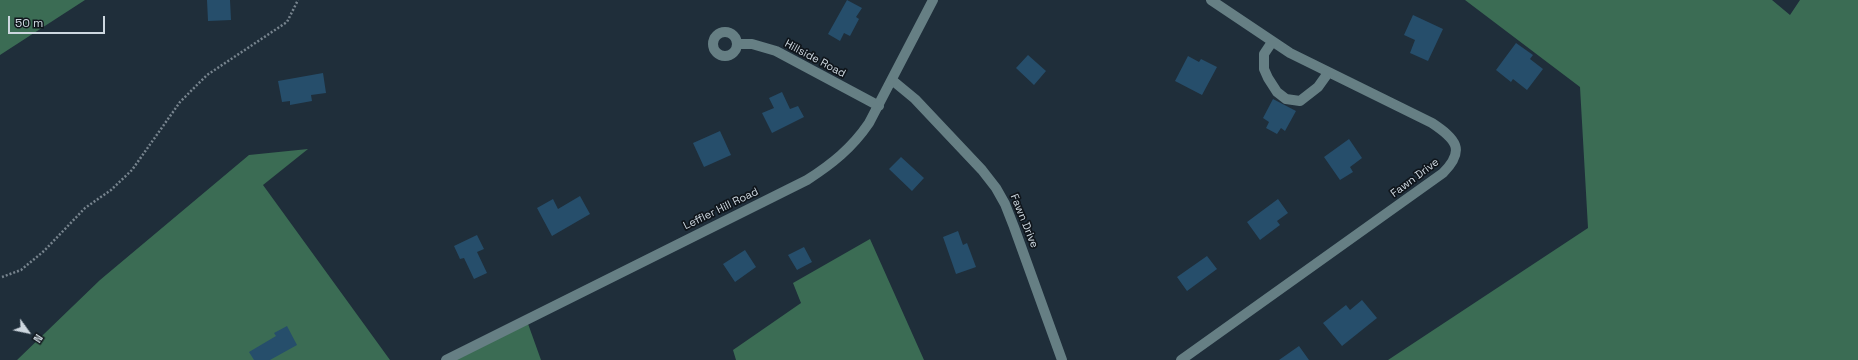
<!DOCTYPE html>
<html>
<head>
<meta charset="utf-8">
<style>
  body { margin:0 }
  #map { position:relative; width:1858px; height:360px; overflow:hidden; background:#1f2e3a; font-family:"Space Grotesk",sans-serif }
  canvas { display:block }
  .north { position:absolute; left:8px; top:312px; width:40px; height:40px; -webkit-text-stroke:3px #0f151b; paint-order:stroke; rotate:123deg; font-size:11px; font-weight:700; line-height:16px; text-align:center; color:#cdd7df }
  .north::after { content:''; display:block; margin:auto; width:14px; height:18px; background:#cdd7df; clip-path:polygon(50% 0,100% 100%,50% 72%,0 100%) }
  .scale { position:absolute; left:8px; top:16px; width:97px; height:18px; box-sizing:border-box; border:2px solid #cdd7df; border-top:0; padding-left:5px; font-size:12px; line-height:14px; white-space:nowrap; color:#cdd7df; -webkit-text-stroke:3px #0f151b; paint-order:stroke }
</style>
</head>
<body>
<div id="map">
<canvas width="1858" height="360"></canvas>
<div class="north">N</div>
<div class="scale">50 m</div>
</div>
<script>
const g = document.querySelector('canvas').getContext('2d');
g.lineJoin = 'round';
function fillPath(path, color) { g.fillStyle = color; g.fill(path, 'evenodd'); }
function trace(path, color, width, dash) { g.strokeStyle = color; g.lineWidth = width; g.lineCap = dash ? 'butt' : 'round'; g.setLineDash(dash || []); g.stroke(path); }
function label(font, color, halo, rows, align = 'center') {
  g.font = font + ' "Space Grotesk",sans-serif'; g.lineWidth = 3.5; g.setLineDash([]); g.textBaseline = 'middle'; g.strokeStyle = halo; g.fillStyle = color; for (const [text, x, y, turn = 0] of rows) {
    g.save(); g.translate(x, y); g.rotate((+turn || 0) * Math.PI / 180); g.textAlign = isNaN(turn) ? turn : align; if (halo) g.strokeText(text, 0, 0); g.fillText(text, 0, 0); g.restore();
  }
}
const forest = new Path2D(`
  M0,0H85L0,55Z
  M1465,0H1772L1790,15L1800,0H1858V360H1388L1588,228L1580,87Z
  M308,149L263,185L390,360H17L100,280L249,155Z
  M870,239L924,360H736L733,350L801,303L793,283Z
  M527,321L541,360H446Z`);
const building = new Path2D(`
  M207,0H230L231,20L208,21Z
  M847,0L862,8L856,17L859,19L850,36L844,33L840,41L828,34Z
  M1413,15L1443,29L1428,61L1410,53L1415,40L1404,35Z
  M1516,43L1533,55L1530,59L1543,69L1527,90L1513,79L1511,82L1496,70Z
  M1028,55L1046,71L1034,85L1016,68Z
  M1188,56L1199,62L1201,59L1217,67L1202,95L1175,81Z
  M323,73L326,93L311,95L312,101L290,105V101L282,102L278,81Z
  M782,92L790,109L798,106L804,117L772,133L762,113L774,108L769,98Z
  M1273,99L1296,111L1285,131L1281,128L1277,134L1266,128L1269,122L1263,118Z
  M720,131L731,155L704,167L693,143Z
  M1349,139L1362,158L1350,167L1353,172L1340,180L1324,157Z
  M901,157L924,178L912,191L889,169Z
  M580,196L590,214L552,236L537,208L553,199L558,209Z
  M1278,199L1288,213L1277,221L1280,225L1260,240L1247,222Z
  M958,231L963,245L967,243L976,267L956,274L943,237Z
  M477,235L484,249L477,252L487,273L474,279L464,258L460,259L454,246Z
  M804,247L812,262L797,270L788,255Z
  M745,250L756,267L735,282L723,264Z
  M1207,256L1217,269L1187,291L1177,277Z
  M1362,300L1377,318L1342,346L1323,323L1346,305L1350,310Z
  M287,326L297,345L270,360H254L249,352L276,336L274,333Z
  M1299,346L1309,360H1279Z`);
const path = new Path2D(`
  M2,277L21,270L44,251L85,208L111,190L132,170L180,102L207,75L287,22L298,0`);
const minor = new Path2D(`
  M713 44a12 12 0 1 1 24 0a12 12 0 1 1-24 0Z
  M1272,42L1264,54V69L1268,78L1277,92L1286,99L1300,101L1318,87L1328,73
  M737,44H752L776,51L879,106
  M892,80L915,99L982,170L996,188L1005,204L1014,227L1062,360
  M446,360L807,180C832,164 852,148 869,123L933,0
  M1181,360L1443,173C1466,150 1456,139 1432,123L1290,53L1211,0`);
const streetNames = [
  ["Hillside Road",815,59,28],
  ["Fawn Drive",1415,178,-37],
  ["Leffler Hill Road",721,209,-26],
  ["Fawn Drive",1024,221,68]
];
fillPath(forest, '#3b6c54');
fillPath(building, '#264e6b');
trace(path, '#77848e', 2.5, [2, 2]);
trace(minor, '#667f84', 10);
label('11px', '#cdd7df', '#0f151b', streetNames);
</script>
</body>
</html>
